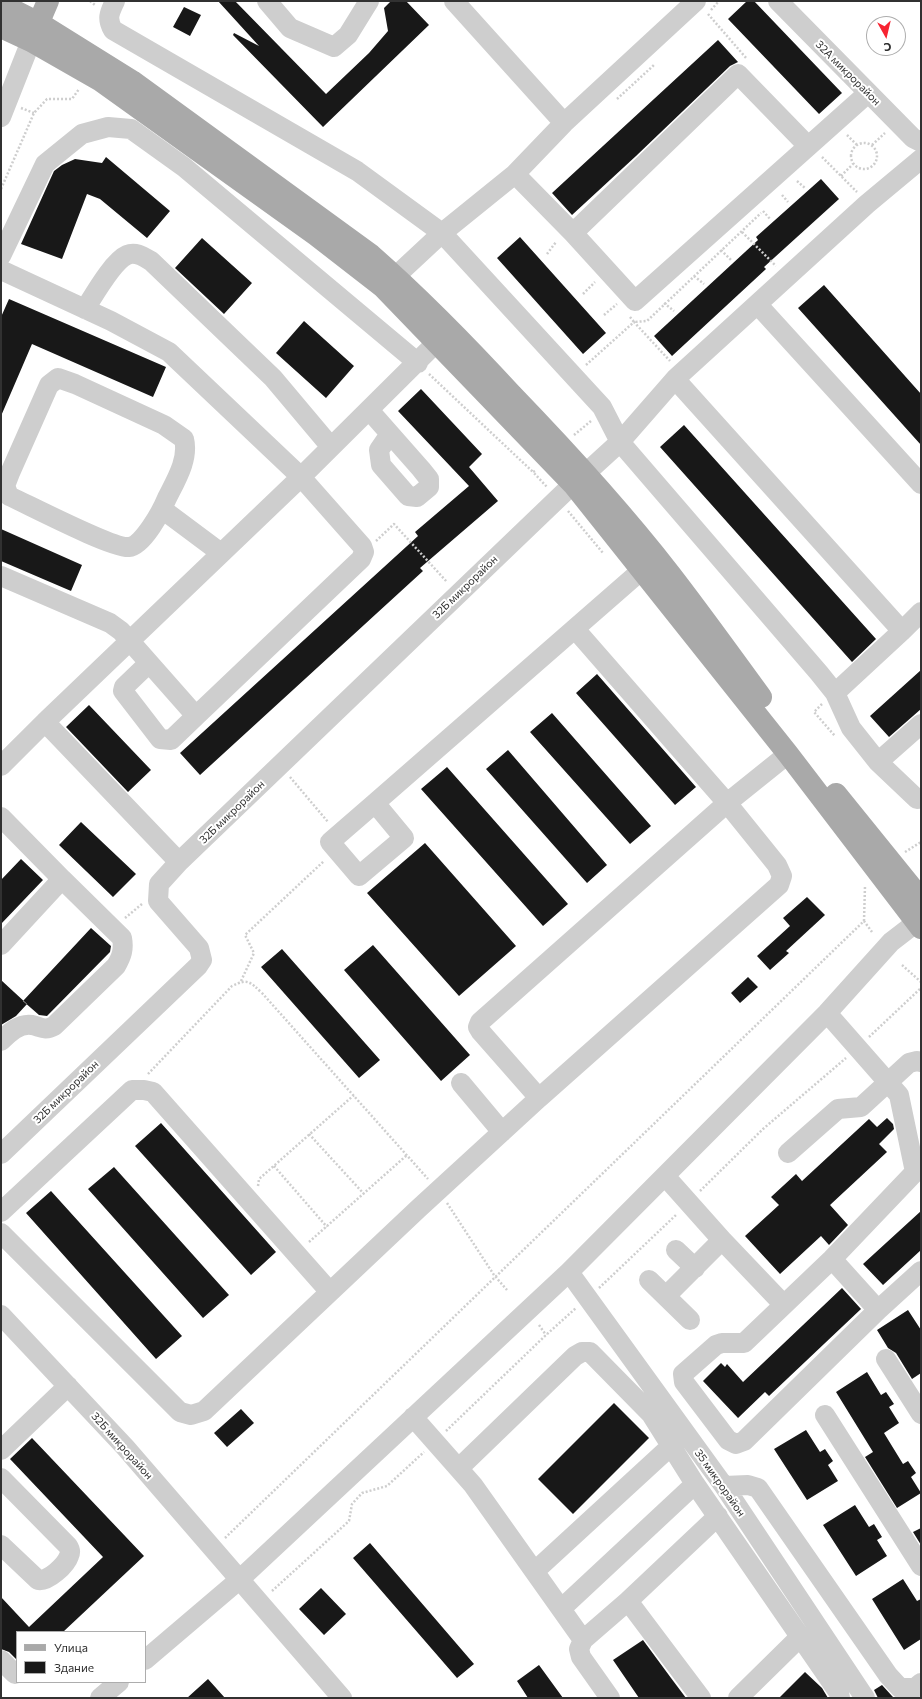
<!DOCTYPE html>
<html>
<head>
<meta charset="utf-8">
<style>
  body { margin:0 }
  #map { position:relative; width:922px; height:1699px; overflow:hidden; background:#fff; font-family:Commissioner,sans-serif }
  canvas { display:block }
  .frame { position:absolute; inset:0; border:2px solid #313131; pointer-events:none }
  .legend { position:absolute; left:16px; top:1631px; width:130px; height:52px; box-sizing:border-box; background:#fff; border:1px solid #adadad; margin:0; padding:5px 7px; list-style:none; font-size:12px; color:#313131 }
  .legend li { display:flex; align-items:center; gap:8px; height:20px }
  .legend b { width:20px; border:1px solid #adadad }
  .north { position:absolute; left:866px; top:16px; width:40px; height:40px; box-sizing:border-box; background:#fff; border:1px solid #adadad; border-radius:50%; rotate:172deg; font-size:11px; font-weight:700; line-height:16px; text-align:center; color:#313131 }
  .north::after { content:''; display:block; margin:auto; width:14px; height:18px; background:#f72432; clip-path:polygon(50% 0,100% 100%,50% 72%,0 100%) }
</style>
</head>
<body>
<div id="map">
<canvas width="922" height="1699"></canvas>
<div class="frame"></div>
<ul class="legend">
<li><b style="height:5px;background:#a9a9a9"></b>Улица</li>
<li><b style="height:11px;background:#181818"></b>Здание</li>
</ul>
<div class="north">С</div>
</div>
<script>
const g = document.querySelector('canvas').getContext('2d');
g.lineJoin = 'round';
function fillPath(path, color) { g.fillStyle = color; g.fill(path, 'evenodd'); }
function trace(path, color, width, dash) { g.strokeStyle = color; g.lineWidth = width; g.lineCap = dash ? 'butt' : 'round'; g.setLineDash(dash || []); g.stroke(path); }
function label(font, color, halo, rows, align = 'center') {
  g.font = font + ' Commissioner,sans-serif'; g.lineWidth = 4; g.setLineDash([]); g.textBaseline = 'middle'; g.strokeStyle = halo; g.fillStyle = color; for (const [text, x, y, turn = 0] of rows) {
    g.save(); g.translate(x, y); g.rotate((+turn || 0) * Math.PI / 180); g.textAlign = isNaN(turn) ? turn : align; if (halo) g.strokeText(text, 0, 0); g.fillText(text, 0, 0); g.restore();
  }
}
const building = new Path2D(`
  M218,1H235L326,94L369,53L388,31L384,8L391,1H406L429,25L323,127L233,35L234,33L259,46Z
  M747,1H754L842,93L819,114L728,19Z
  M184,7L201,15L190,36L173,27Z
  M718,40L738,62L730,66L636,156L572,215L552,193Z
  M106,157L170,211L147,238L100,199L87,194L62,259L21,244L54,171L62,165L75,159L102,163Z
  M821,179L839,199L764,267L766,269L672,356L654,336L758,240L756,237Z
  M520,237L606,333L583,354L497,258Z
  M202,238L252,283L224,314L175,268Z
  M824,285L921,394V445L798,308Z
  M9,299L166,367L153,397L32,344L1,416V317Z
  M304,321L354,366L326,398L276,353Z
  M421,389L482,454L469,467L498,501L420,568L423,571L200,775L180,753L418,536L415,532L469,486L398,411Z
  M684,425L876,639L852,662L660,447Z
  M1,529L82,565L71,591L1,561Z
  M921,670V709L889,737L870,716Z
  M597,674L696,787L675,805L576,693Z
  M89,705L151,770L128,792L66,727Z
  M552,713L651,826L630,844L530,732Z
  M508,750L607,865L587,883L486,769Z
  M447,767L568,904L543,926L421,789Z
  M81,822L136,874L113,897L59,845Z
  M425,843L516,946L459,996L367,893Z
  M21,859L43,880L1,924V880Z
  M807,897L825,915L786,951L789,953L770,970L757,956L790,926L783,918Z
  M91,928L111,946L110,952L47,1016L39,1015L23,1001Z
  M373,945L470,1055L441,1081L344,970Z
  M282,949L380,1060L359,1078L261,967Z
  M748,977L758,987L740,1003L731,993Z
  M1,980L27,1004L16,1016L1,1025Z
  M887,1118L893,1124L894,1129L879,1144L887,1152L830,1205L848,1225L829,1245L821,1236L780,1274L745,1236L779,1205L771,1197L796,1174L802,1181L869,1119L877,1127Z
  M161,1123L276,1252L251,1275L135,1146Z
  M114,1167L229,1295L203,1318L88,1189Z
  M51,1191L182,1336L156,1359L26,1213Z
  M921,1211V1250L883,1285L863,1264Z
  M842,1288L861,1309L769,1396L765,1392L738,1418L703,1381L721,1363L725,1367L727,1364L743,1382Z
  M908,1310L921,1330V1373L912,1379L896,1353L888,1348L877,1330Z
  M867,1372L881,1395L886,1392L894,1404L889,1407L899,1423L884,1433L903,1464L908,1461L916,1473L911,1477L921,1493L897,1508L865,1457L873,1452L836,1392Z
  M614,1403L649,1438L573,1514L538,1479Z
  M241,1409L254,1423L227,1447L214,1433Z
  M806,1430L820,1452L825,1449L833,1461L828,1465L838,1481L807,1500L774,1449Z
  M32,1438L144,1556L63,1632H17V1660L9,1652L1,1649V1597L29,1627L103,1557L10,1459Z
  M855,1505L869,1527L874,1524L882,1537L877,1540L887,1556L856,1576L823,1525Z
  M921,1528V1545L913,1532Z
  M370,1543L474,1664L457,1678L353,1558Z
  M903,1579L917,1601L921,1599V1639L904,1650L872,1599Z
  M321,1588L346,1614L324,1635L299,1609Z
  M643,1640L671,1678L686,1698H639L613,1660Z
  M539,1665L563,1698H528L517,1681Z
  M805,1672L822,1688L828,1698H779Z
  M208,1679L225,1698H187Z
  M882,1685L892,1696L894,1698H878L874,1690Z`);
const path = new Path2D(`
  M90,1L95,5
  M711,10L719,1
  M708,14L747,59
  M617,99L654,65
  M21,108L34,113
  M847,135L857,145
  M851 156a13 13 0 1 1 26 0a13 13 0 1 1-26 0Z
  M872,145L885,133
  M822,157L857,192
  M841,176L853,164
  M797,181L805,188
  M1,189L34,113L47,99H72L79,89
  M782,195L788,202
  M763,211L770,219
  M742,232L776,266
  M721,250L731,260
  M547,254L556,242
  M694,276L704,284
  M583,294L595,282
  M664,303L674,311
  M604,315L617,304
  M630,317L634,322L647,321L761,213
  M586,365L634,322L670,361
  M429,374L533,472
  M574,435L591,421
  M535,471L533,472L547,487
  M568,511L603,553
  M376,541L394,524L447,582
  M822,704L814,712L835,736
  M290,777L328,822
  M905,852L921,842
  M125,918L142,904
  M864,921L865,886
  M902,965L921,982
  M241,981L254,953L245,935L324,861
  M869,1037L921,988
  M148,1074L232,986C248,978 250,982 262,993L428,1179
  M309,1134L364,1194
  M274,1166L327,1227
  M258,1186L259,1179L354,1095
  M700,1191L763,1129L846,1058
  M447,1203L494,1275L507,1290
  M309,1242L407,1155
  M599,1288L677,1214
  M539,1325L546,1335
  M446,1431L546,1335L576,1308
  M225,1538L864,921L872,932
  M272,1591L349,1521L352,1504L362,1493L387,1486L424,1452`);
const minor = new Path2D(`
  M115,1C110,12 106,18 113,30L357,171L442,233L602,407L620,442L819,673L835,693L851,728L878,762L917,799
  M267,1L290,28L334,47L348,35L369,1
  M454,1L564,123
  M778,1L913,138L921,142
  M1,117L31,41
  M808,146L738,74L573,233L635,301L868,93
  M515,174L573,233
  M1,256L45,164L82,134L108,127L131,129L184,167L418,363
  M1,270L111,321L169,352L301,477L362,546L364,552L361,559L196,716L121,631L110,623L1,576
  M384,287L442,233L515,174L564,123L696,1
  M758,305L921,484
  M85,309C94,295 113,261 127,255C136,251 144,257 151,261L273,378L331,447
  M58,378L75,384L164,425L184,439C189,459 176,480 167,498C162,510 143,546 129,547C113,549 29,505 9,496L5,486L10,473L49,385Z
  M675,379L902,631L921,612
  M369,410L421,469L429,479V487L417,497L408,496L381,465L379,450L390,434
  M586,473L620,442L675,379L867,204L921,159
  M162,509L221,553
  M575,629L727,803L777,865L782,876L779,885L539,1098L481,1032L478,1027L480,1022L727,803L788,754
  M149,663L124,687L123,691L160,739L171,740L196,716
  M835,693L902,631
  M878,762L921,724
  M1,766L45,722
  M375,803L404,838L359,876L330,842L375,803L643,569
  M1,817L62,879L1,945
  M179,862L45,722L301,477L447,332
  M827,1013L899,1095L915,1172L832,1259L744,1343H722L716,1345L683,1374L684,1382L728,1440L736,1444L744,1441L878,1310L921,1271
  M1,1041C9,1033 19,1023 32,1025C41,1027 45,1031 54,1026L116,966C122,956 124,949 122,938L62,879
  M461,1083L502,1132
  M788,1153L838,1109L861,1107L909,1063L917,1061L921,1062
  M1,1154L198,966L202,960L199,948L158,901L159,884L179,862L573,484
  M665,1176L722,1240L783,1304
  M1,1212L132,1090H144L153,1092L330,1292
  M1,1233L180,1412L191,1415L204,1411L418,1209L539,1098
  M676,1250L695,1268
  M832,1259L878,1310
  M569,1272L724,1486L865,1698
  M649,1280L690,1320
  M666,1296L722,1240
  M1,1315L125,1447L342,1698
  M886,1359L921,1414
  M825,1415L921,1566
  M413,1417L473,1485L583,1640L579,1649L581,1657L610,1698
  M1,1450L68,1386
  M459,1468L575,1356L582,1352H590L651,1414L695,1484L839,1693L840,1698
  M1,1478L68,1546C70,1549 71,1552 69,1556C66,1565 48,1582 38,1580L1,1545
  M724,1486L748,1485L758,1488L888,1675L900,1688H915L921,1683
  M535,1571L671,1446
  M562,1608L695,1484
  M583,1640L628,1601
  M1,1660L15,1674
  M145,1660L239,1580L569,1272L827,1013L891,942L917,922
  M100,1698L119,1682
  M701,1698L628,1601L718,1516
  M738,1698L801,1636`);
const major = new Path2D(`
  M1,4L39,23L132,81L371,255C421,299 467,346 512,395C567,452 621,511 670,574C701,614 731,656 761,697
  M1,27L31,41L101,81L316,235L383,287L573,484L788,754L921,928
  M33,36L48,1
  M836,794L921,899`);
const streetNames = [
  ["32А микрорайон",848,73,45],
  ["32Б микрорайон",465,587,-44],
  ["32Б микрорайон",232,812,-44],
  ["32Б микрорайон",66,1092,-44],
  ["32Б микрорайон",122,1446,48],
  ["35 микрорайон",720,1483,55]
];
fillPath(building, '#181818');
trace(path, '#cecece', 2.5, [2, 2]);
trace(minor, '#cecece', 20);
trace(major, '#a9a9a9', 22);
label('11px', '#313131', '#fff', streetNames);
</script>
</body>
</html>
